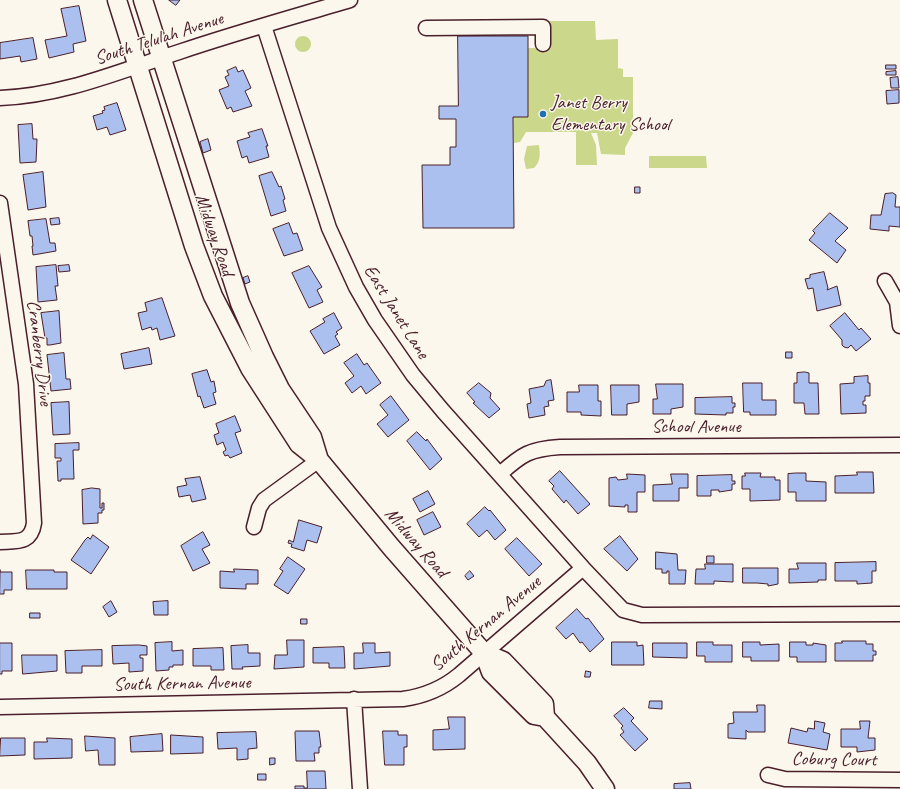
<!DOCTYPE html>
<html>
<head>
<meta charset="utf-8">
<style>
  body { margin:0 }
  canvas { display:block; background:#fbf7ec }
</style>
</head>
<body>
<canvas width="900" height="789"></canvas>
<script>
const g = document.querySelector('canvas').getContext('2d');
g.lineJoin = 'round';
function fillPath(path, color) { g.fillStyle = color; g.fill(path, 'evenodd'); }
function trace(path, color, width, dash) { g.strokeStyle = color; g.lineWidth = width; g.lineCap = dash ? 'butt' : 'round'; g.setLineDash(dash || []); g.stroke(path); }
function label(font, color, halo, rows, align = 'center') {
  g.font = font + ' Caveat,sans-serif'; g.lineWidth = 3; g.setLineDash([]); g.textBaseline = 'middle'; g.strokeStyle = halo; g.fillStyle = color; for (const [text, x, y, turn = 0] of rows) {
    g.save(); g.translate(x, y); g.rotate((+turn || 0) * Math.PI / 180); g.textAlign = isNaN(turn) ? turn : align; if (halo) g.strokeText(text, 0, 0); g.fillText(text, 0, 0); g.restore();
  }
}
const green = new Path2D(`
  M527,21H595L596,40L618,39V68L623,69V77H633V133L625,148V155L601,154L597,133H591L596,145L597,165H576V132H526L520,142L514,143L513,117H528V48H536L537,32Z
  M295 44a8 8 0 1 1 16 0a8 8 0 1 1-16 0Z
  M539,145C540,154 541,161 534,168L526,169L524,159L527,146Z
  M649,156H706L707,168H649Z`);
const building = new Path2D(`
  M169,0H180L176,5Z
  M79,6L86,41L73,44L74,52L49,58L45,40L67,36L61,9Z
  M458,36H528V117H513L514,228H423L422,165H450V147H456V119H439V106H458Z
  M33,38L37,59L21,62L20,56L0,59V43Z
  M886,65H896V69H886Z
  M236,67L238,72L243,70L251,88L245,91L252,106L233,112L231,107L227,109L219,90L229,86L225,77L229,75L227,71Z
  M896,71V75H886V72Z
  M898,77L899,88H891L890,78Z
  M899,90V103L887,104L886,91Z
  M117,103L126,130L110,135L107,127L97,130L93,116L103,113L102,111L105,110L104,107Z
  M32,124L33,139H37L36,162L20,163L18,125Z
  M262,129L268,146H266L269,157L249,163L247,156L242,158L237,141L250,137L248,133Z
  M208,139L211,150L203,153L200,142Z
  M43,172L46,207L28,210L23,175Z
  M272,172L279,187L281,186L285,199L283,200L286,211L271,216L259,176Z
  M635,187H640V193H635Z
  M893,193L896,195L895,207H900V227L889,226V231L870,229L871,215H881L885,194Z
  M830,213L848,228L835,241L846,250L837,263L809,240L815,233L813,231Z
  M59,218L60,224L51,225L50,219Z
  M46,219L50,243H55L56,251L33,255L32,246H33L32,236H30L28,221Z
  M289,223L293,234L297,233L303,250L284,256L273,229Z
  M56,265L58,286H55L57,300L38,302L36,267Z
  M69,265L70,271L59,272L58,266Z
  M309,266L322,287L317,290L323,302L309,308L292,273Z
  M824,272L828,288L827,290L837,286L841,305L817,311L813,288L808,289L805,279L810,278V275Z
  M248,276L250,282L245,284L243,278Z
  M162,298L175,336L160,340L157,328L152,330L151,327L142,330L138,313L147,311L145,303Z
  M59,311L61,343L50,345H47V338H45L41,313Z
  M334,313L342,328L336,332L338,334L335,336L340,345L324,354L310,331L325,322L323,319Z
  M845,313L859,330L861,328L871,339L856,351L851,345L848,348L844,347L842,345V340L830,326Z
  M149,348L152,364L124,369L121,354Z
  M786,352H792V358H786Z
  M64,353L66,379H70L71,389L51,391L47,355Z
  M357,354L364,365L367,363L381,383L366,394L361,386L352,393L345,383L354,376L344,363Z
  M207,370L211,382L214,381L216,392L213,393L216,404L204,408L200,396L198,397L192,374Z
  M805,372L809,373V383H818L819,414H805L804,403H794V383H797V373Z
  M868,376V383H870V396H865V401H863V405H866V413L841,414L840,384L854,383V377Z
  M551,380L554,400L548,401L549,406L544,407L545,415L529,418L527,404L531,403L529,389L544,386L546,381Z
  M479,383L491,393L490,398L500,409L489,418L473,403L475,402L467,393Z
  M743,383H762V400H776V415H750V412H744Z
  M656,384H683V407L671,409V414H653V399H657Z
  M579,385H598V401H601V416L581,415V412H567V392H579Z
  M611,385H639V402L627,404V415H612Z
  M391,396L409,420L388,437L377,424L388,415L380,405Z
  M732,397V403H735V407H733V413H726V415L695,414V398Z
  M69,402L70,434L53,435L51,403Z
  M235,416L241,431L235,433L242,453L230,458L228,455L225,456L223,452L226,450L223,442L217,445L214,435L219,433L216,424Z
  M417,432L426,441L427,439L442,459L430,470L407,441Z
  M79,443V450H73L74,479H61V481H58L57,461H61V458H55V444Z
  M560,471L590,504L578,514L566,500L564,503L552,489L554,486L549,481Z
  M857,472H873L874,493H835V476L857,475Z
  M745,473H761L760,477H775V480H780V500L750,501V489H742V476H745Z
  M796,473H806V481L826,482V501H796V492H788V474Z
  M627,474L645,475V492H637V512H628V505H625V507L609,506V478L616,477L618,480L627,479Z
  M671,474H688V488H679V501H653V485L672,484Z
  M732,475V481H735V484H732V490L719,492V490H711V496H697V476Z
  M200,477L206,499L192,502L190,495L179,497L177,487L187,485L185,479Z
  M92,488L100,489V508H102V503H104V510H102V513H98V523L83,524L82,490Z
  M428,491L435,504L420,512L413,499Z
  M485,507L489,511L490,510L506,530L495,540L487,530L479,537L467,524Z
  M433,512L441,527L424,535L417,520Z
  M299,520L322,527L317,543L307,540L304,551L291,547L292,544L288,543L289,540L293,542Z
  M203,532L210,545L202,549L210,563L193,571L181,546Z
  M93,535L109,547L91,574L71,560L85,540L88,537L90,539Z
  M620,536L638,559L627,571L604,549Z
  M517,538L542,564L529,576L505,549Z
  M656,552L677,554L678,570H686L685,584H669V571H667V573H662V569H656Z
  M707,556H714V563H707Z
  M288,557L305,569L288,594L274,585L283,571L280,569Z
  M876,562V571H872V583L857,584V581H835V563Z
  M797,563H826V580H818V582L789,583V569H798Z
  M705,564H733V582L714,581V584H695L696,569H705Z
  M743,568H778V584L768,586V584L757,583H743Z
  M234,569L258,570V584H246V589L220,588V571L234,572Z
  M0,570V572H12V590H4V594H0Z
  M26,570H54V572H67V589H27Z
  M470,571L474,576L468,580L465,576Z
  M111,601L117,612L109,617L103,607Z
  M168,601V615H154L153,602Z
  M577,609L586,619L588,618L604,639L590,652L582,642L580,643L573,633L566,639L556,628Z
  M30,613H40V618H30Z
  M301,619H307V624H301Z
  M287,640H304V667L274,669L275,655H287Z
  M842,641H866V644H873V651H876V655H873V661H835V643H842Z
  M172,642V651L183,650V665H173V667H169V670L156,671L155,643Z
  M612,642H637V646L643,645L644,665H612Z
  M697,642H713V645H732V662H705V656H697Z
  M743,642H760V645L779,644V661H751V657H743Z
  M790,642H806V645H813V643L826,645V662H797V657H790Z
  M0,643H12V671H2V674H0Z
  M363,643H375V653L390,652V666L354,669V653H363Z
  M653,643H687V658L653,657Z
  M139,645L147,646V655H140V658H143V671L129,672V663L113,664L112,646Z
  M248,645V653H260V666L242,667L243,669H232L231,646Z
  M344,647L345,668H329V663H313V648Z
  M223,648L224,670H211V666H193V649Z
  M102,650V666H82V673H66L65,651Z
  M22,655H57V671L23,674Z
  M586,671L591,672L590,677H585Z
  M650,701H662V709L649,708Z
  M757,705H765V732H748L746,730V739L728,738V724L734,723L733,712H757Z
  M624,708L634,718L631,721L648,739L635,751L620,735L624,732L621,728L623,726L614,716Z
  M448,717H465V749L433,750V730L449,729Z
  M815,721L825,723L823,732L830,734L827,750L788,743L791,728L807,732L808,728L814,729Z
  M860,721H870L868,738H875V750L857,752V747H841V729H860Z
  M296,731H319L321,747H319V753H314L315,761H296L295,732Z
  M383,731H398V735H407V747H404V765H385Z
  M256,732L257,748L248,749V759L237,760V748L218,749L217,733Z
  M162,734L163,751L131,752L130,737Z
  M171,735L203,737V753L171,754Z
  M85,736L115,738V765H99L98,750L86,751Z
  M1,738H25V755L0,756Z
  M47,738L72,739V758L34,759V742H47Z
  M270,758H275V764L270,765Z
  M307,771H325L326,789H295V786H304V788H307Z
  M258,774H266V780H258Z
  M690,783L691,789H674V784Z`);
const minor = new Path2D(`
  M264,26L329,228L356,287L375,320L413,375L443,411L583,568L623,610L642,615L900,614
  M426,28L543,27V44
  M0,98C62,96 120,71 179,52C235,33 293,17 350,0
  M0,203L26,384L34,523C31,544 17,541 0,542
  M885,281L897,302L900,326
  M500,474C522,454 530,449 560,447L900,445
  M254,527L259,508L264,500L319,460
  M354,699L360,789
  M0,707L403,699C425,696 442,689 459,675L583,568
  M768,775L785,779L900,780`);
const major = new Path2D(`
  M117,0L194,246L213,296L250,368L299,444L319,460L391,547L484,653L491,672L534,715L545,717
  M143,0L240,303L264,357L280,389L312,437L319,460
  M484,653L503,661L544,704L545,717L587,763L605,789`);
const markers = [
  [543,114,4,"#1f6fb2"]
];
const streetNames = [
  ["South Telulah Avenue",159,39,-18],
  ["Midway Road",214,235,71],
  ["East Janet Lane",396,312,58],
  ["Cranberry Drive",39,353,83],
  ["School Avenue",696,427],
  ["Midway Road",416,543,49],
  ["South Kernan Avenue",486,624,-40],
  ["South Kernan Avenue",182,684,-1],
  ["Coburg Court",834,760,1]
];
const poiNames = [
  ["Janet Berry",551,103],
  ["Elementary School",551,125]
];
fillPath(green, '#cbd78a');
fillPath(building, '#abc0ee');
trace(building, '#4a1f2b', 1);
trace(minor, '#4a1f2b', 17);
trace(major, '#4a1f2b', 21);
trace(minor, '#fbf7ec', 14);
trace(major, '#fbf7ec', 18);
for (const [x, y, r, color] of markers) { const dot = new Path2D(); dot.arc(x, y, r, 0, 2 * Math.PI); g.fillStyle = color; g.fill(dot); trace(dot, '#fbf7ec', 1.5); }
label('19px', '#4a1f2b', '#fbf7ec', streetNames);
label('19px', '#4a1f2b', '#fbf7ec', poiNames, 'left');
</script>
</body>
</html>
